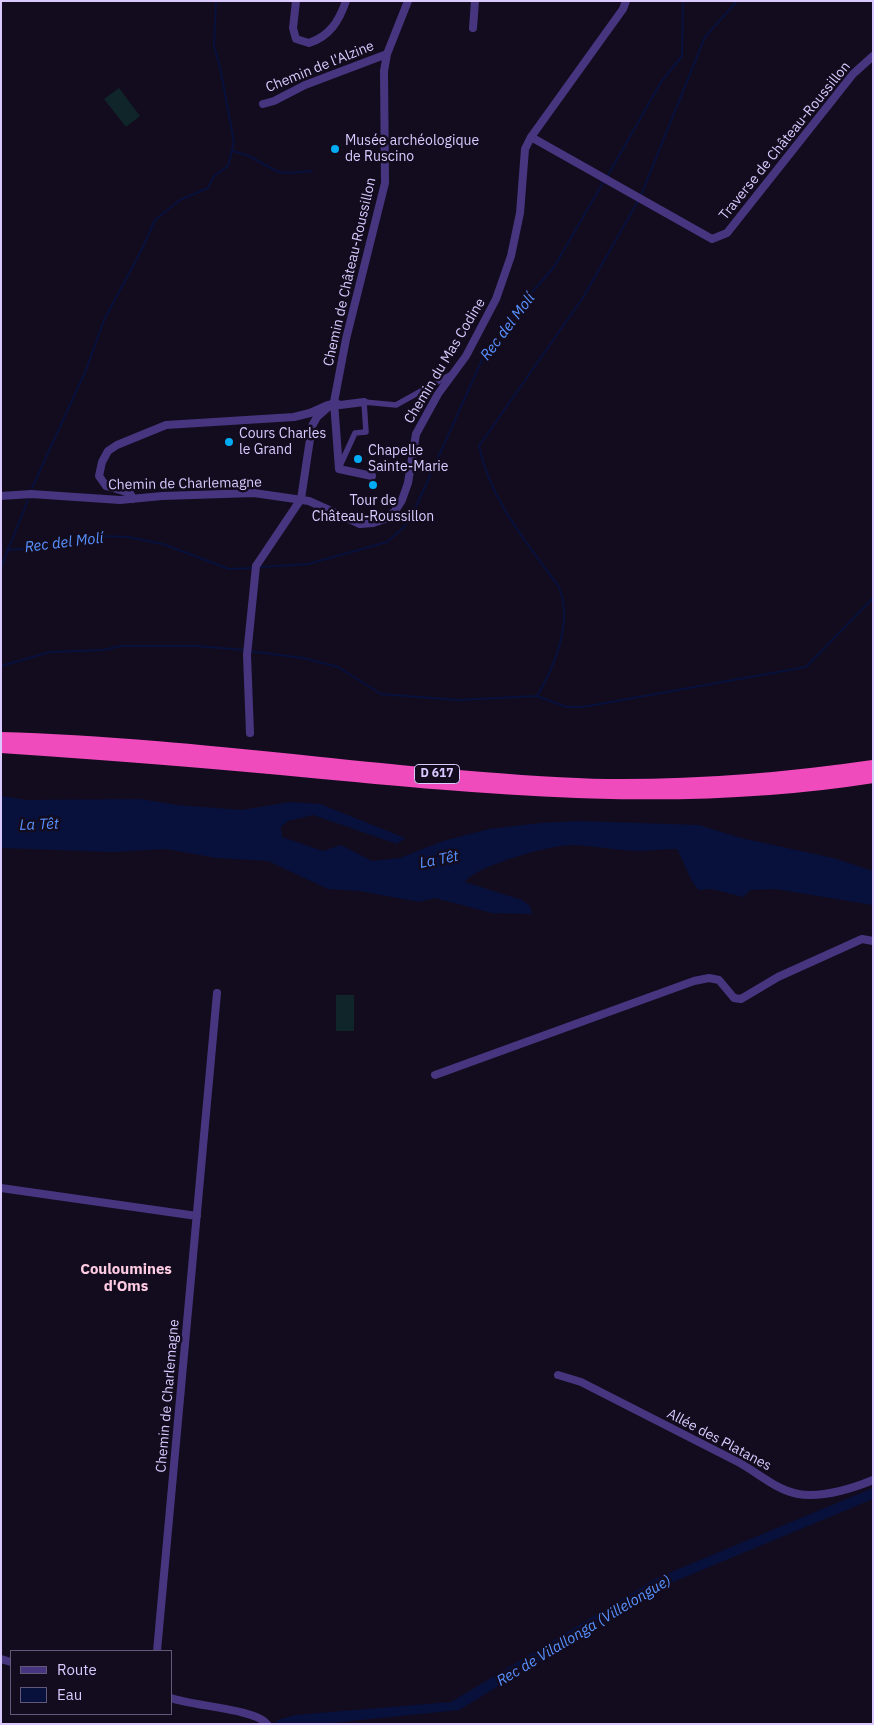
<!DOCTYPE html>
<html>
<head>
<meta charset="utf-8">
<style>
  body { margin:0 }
  #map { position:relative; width:874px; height:1725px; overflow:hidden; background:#130c1f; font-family:"IBM Plex Sans",sans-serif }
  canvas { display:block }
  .frame { position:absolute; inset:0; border:2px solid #dacaff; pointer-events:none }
  .legend { position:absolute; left:10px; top:1650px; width:162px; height:65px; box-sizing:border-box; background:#130c1f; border:1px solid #635879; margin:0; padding:6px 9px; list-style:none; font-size:15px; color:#dacaff }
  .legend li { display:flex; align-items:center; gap:10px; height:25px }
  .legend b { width:25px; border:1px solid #635879 }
</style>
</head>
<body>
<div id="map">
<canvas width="874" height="1725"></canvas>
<div class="frame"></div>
<ul class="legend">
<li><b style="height:6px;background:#47367f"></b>Route</li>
<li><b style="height:14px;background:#08113c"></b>Eau</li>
</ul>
</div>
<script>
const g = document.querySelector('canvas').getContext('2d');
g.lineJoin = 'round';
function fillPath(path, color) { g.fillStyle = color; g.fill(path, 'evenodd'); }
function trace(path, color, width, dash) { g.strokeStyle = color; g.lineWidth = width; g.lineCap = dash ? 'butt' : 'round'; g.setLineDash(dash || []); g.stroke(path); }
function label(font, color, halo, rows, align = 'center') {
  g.font = font + ' "IBM Plex Sans",sans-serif'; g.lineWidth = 5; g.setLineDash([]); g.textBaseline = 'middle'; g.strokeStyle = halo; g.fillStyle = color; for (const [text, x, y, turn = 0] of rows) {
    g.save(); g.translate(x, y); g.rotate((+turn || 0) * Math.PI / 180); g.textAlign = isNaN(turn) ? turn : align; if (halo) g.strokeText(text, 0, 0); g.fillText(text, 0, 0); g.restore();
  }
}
const green = new Path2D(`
  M119,88L140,116L126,127L104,99Z
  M336,995H354V1031H336Z`);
const water = new Path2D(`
  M1,796L27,800L140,799L177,805L242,810L290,802L320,804L405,838L397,844L313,815L288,821L281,827L282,837L323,851L341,845L372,861L400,858L443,841L489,829L541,823L579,821L699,825L741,838L833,858L873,871V905L775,889L750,890L743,897L712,889L699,890C690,882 684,861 677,849C663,849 649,851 635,851C615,850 595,846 575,845C555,843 474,866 465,882L522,900L530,906L532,914L492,913L435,898L419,902L360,891L328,889L268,861L217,858L166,849L113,852L1,848Z
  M873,1488V1499L661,1587L459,1710L321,1724H275L278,1720L295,1715L451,1702L657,1578Z`);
const stream = new Path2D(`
  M233,151L249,156L278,172L289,173L312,171
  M607,177L661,82L682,56L683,1
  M641,195L705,37L737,1
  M32,488L86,370L104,320L142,249L155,220L180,200L208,188L214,176L228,166L234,142L220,67L214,46L216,1
  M7,550L63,546L101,536L128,537L163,544L229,569L253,568
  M1,567L28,500
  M261,567L308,564L387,542L403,528L415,509L482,360L533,291L554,267L604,181
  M249,651L303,658L338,667L381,694L458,700L537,696L566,707H583L806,667L873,598
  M1,666L50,652L103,650L121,646H197L244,650
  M537,696C555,666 573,622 559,587C527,543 490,500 479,446L584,296L638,201`);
const pedestrian = new Path2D(`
  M339,468L355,433L366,432L364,402L396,405L450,375`);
const minor = new Path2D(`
  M296,1L293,28L296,39L309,43C330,36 339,21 346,1
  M473,28L475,1
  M263,104L274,101L305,85L387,54
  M531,137L712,239L727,233L853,74L873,56
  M334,402L340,405L364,402
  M372,476L339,469L334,402L346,339L385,183L384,71L387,54L408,1
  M1,496L31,494L120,500L162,496L254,493L309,501L360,524L373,523L385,519L395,511L402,500L408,483L416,434L438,394L466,356L496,299L511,256L520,213L525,149L531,137L623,9L626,1
  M133,499L130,493L106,486L99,476L102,462L108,451L117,445L166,425L294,417L310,413L328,405
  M250,733L247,655L256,566L301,499L312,426L317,417L334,402
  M435,1075L694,981L709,978L719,980L734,998L741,999L778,977L851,944L862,939L873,941
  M1,1188L197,1216
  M558,1375L581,1382C633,1409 686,1435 738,1462C757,1472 776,1490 798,1494C823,1498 851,1489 873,1480
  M157,1651L217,993
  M1,1659L11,1662
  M171,1698C192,1706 256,1709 267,1724`);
const trunk = new Path2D(`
  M1,738C141,742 283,760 422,773C483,778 544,784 606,785C695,786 784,779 873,766
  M1,747C105,754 209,762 312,772C501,790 684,807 873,777`);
const markers = [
  [335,149,5,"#00adf5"],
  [229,442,5,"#00adf5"],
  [358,459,5,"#00adf5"],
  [373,485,5,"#00adf5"]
];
const shields = [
  [437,774,45]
];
const shieldNames = [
  ["D 617",437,774]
];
const streetNames = [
  ["Chemin de l'Alzine",320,67,-22],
  ["Traverse de Château-Roussillon",785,141,-51],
  ["Chemin de Château-Roussillon",350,272,-77],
  ["Chemin du Mas Codine",445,361,-59],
  ["Chemin de Charlemagne",185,484,-1],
  ["Chemin de Charlemagne",168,1396,-85],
  ["Allée des Platanes",719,1440,28]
];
const poiNames = [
  ["Musée archéologique",345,141],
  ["de Ruscino",345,157],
  ["Cours Charles",239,434],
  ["le Grand",239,450],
  ["Chapelle",368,451],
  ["Sainte-Marie",368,467],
  ["Tour de",373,501,"center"],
  ["Château-Roussillon",373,517,"center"]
];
const waterNames = [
  ["Rec del Molí",508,327,-53],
  ["Rec del Molí",64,543,-7],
  ["La Têt",39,825,-2],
  ["La Têt",439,860,-11],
  ["Rec de Vilallonga (Villelongue)",584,1631,-31]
];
const neighbourhoodNames = [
  ["Couloumines",126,1270],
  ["d'Oms",126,1287]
];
fillPath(green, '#0f2529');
fillPath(water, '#08113c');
trace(stream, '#08113c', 2);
trace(pedestrian, '#47367f', 5.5);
trace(minor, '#47367f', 8);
trace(trunk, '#ef4bbc', 12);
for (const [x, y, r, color] of markers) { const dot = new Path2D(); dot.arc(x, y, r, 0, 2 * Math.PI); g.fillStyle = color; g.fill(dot); trace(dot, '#130c1f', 2); }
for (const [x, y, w] of shields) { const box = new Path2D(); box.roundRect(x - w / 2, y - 9.5, w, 19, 4); g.fillStyle = '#130c1f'; g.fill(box); trace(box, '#dacaff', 1); }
label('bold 12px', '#dacaff', null, shieldNames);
label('14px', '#dacaff', '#130c1f', streetNames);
label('14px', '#dacaff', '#130c1f', poiNames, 'left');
label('italic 15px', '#5892ff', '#130c1f', waterNames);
label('bold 15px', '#ffcce3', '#130c1f', neighbourhoodNames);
</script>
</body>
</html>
